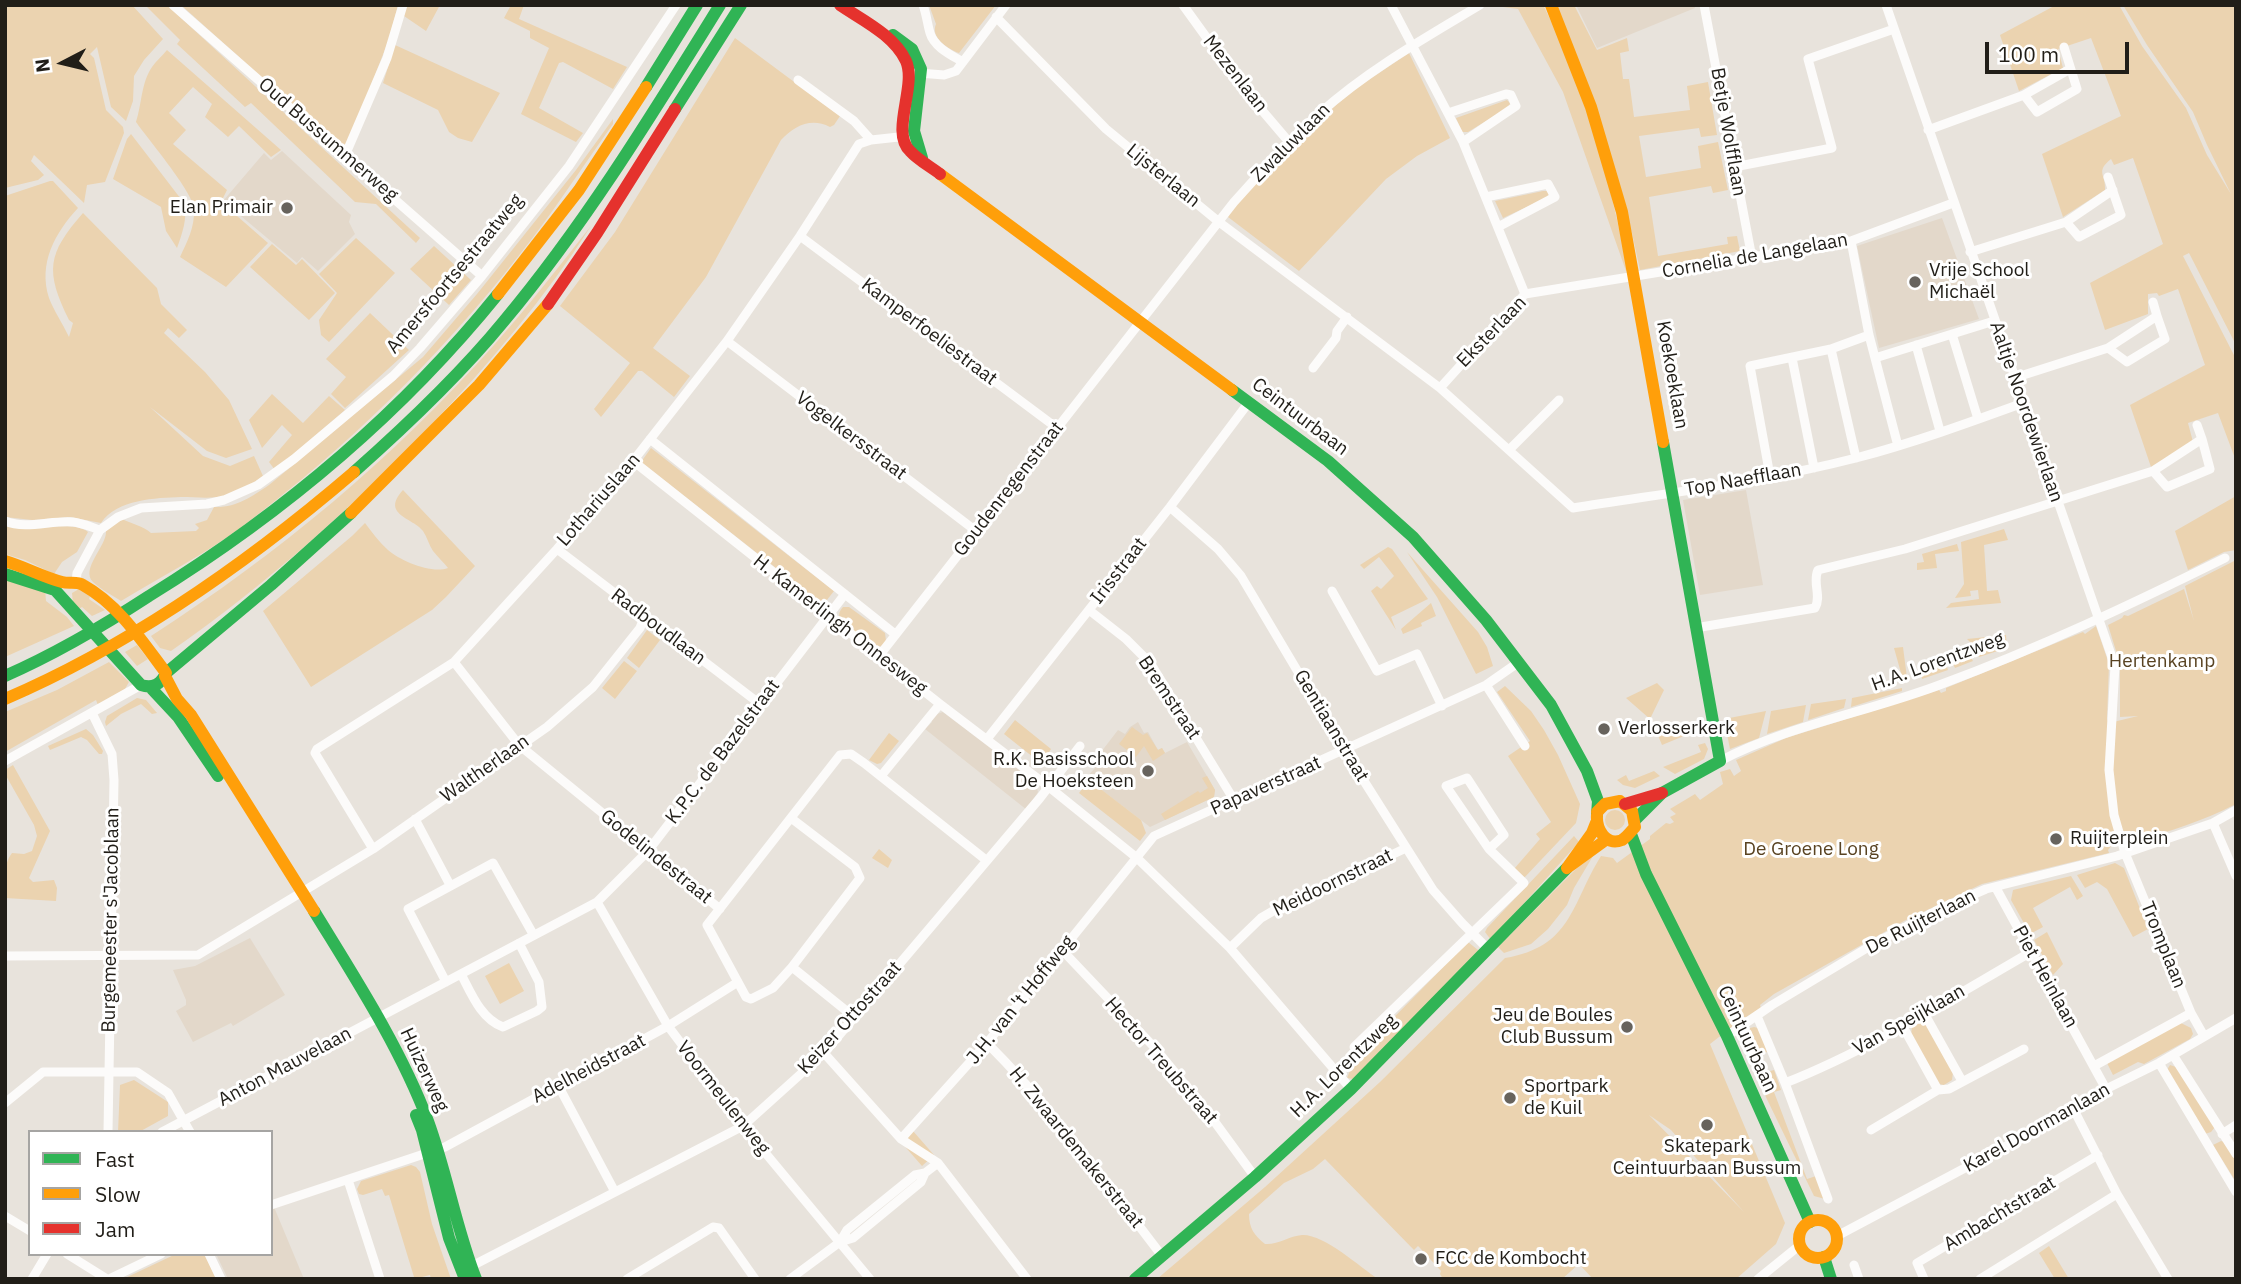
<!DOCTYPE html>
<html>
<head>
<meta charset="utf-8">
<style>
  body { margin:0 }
  #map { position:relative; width:2241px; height:1284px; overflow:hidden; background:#e8e3dc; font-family:"IBM Plex Sans",sans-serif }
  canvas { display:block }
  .frame { position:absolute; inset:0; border:7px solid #211e18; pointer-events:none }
  .legend { position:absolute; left:28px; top:1130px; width:245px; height:126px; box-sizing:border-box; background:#fff; border:2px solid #a6a5a3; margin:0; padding:9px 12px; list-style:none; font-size:21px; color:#211e18 }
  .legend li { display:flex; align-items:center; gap:14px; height:35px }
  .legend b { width:35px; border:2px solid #a6a5a3 }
  .north { position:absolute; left:28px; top:28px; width:70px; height:70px; -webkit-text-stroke:5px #fff; paint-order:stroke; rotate:263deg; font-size:19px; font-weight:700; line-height:28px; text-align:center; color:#211e18 }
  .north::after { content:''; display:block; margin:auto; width:24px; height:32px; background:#211e18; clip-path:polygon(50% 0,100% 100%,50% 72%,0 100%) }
  .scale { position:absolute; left:1985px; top:42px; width:144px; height:32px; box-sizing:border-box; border:4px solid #211e18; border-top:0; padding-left:9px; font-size:21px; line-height:24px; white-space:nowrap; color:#211e18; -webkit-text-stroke:5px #fff; paint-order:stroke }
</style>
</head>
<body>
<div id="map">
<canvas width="2241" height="1284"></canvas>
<div class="frame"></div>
<ul class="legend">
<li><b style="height:9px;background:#30b455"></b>Fast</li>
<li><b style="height:9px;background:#ff9f0a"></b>Slow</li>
<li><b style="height:9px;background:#e5322d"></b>Jam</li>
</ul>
<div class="north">N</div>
<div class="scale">100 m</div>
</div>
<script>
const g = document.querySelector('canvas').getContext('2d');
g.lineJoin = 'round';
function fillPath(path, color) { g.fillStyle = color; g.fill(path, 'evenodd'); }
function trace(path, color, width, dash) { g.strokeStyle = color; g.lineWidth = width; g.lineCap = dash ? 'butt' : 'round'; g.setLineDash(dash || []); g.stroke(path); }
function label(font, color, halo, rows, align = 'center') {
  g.font = font + ' "IBM Plex Sans",sans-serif'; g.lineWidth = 6; g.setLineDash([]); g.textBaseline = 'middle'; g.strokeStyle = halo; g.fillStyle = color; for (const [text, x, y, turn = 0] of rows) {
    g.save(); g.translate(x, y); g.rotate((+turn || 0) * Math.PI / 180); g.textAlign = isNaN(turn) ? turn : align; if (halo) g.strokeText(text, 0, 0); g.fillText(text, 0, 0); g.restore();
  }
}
const built = new Path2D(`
  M1576,5H1694L1695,8L1597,48Z
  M282,151L351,215L349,222L355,234L318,271L302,257L297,263L223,201L264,153L271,160Z
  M1942,218L1979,319L1879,348L1857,246Z
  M1746,490L1763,585L1700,595L1683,500Z
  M943,712L1035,782L1038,792L1027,810L925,729L932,722L930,719L934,715Z
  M1138,722L1144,733L1148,732L1158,750L1162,748L1165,753L1187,742L1215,790L1214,797L1150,827L1086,778L1095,768L1091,765L1118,730L1125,734L1130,727Z
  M250,938L285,995L233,1026L231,1023L193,1042L176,1011L186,1005V1000L173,970L195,966Z
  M274,1207L304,1279H228L216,1254H271V1209Z`);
const green = new Path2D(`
  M5,5H132L163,39L144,60L134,76L133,101L126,121L111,107L97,47L90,54L94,58L106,110L123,127L124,133L105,182L87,185L84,203L34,155L31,161L44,175L38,180L5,188Z
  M145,5H167L420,238L416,243L376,204L355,202L251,103L245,107L177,44L180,40Z
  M181,5H398L389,39L345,152Z
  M406,5H440L426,31L404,16Z
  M511,5H524L519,19L627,67L613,89L563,62L559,63L539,108L583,133L576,142L521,114L549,48L530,38V31L504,18Z
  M929,5H996L959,53C948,49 930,38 936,24Z
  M1498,5H1543C1587,88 1609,179 1628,270L1626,271L1563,92L1518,9L1496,6Z
  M1554,5H1574L1597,50L1627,38L1629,51L1620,53L1623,79H1629L1634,117L1690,110L1687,86L1708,82L1717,135L1701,137L1699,128L1639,136L1646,177L1701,168L1698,146L1718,142L1728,190L1713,193L1711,186L1649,197L1658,256L1728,244L1727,237L1737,236L1740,251L1640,270L1632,233Z
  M2056,5H2119L2142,46L2186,108L2207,155L2231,194L2207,145L2193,112L2147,45L2123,5H2236V345L2189,253L2183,256L2236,359V461L2218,413L2188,423L2193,442L2151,467L2130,405L2205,365L2178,289L2159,296L2157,293L2148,294V314L2105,330L2090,283L2163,244L2133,158L2114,165L2111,159C2095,172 2106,174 2105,190L2063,217L2042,154L2121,116L2091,38L2058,49L2063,68L2019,91L2000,35Z
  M735,38L840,116L834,125L830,127C811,117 794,126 781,140L706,277L653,348L690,376L674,397L642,371H638L601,417L594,409L630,363L560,306L615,232Z
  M395,45L500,93L472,142L458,138L449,132L438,110L383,83Z
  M167,50L281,150L271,157L239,126L228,137L205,117L212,104L193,87L169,113L186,130L173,144L227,190L221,202L268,243L226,287L180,257C187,242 195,227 194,209C194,193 147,138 136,122C142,104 141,83 152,67C156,61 163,55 167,50Z
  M1409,53L1450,138L1417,156L1386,179L1299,271L1228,217L1229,213L1307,129L1358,87Z
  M1507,100L1510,103L1509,107L1468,132H1462L1456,118Z
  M613,119V124C582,167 553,213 520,254C440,357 347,447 243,526C205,554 161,577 121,601C112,595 100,589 93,582C80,569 107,546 106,531L122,519C132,524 143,526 151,533L196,531L199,528L195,524L207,520L214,507C236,508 251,497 269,485L423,357L477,294L576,170Z
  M131,134L184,203C188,218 182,234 177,248L166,231L161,207L113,179L127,139Z
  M50,181H53L78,208C55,233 38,263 49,298C54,311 63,324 69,337L73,323L69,320C45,271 47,254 83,213L157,288L161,304L187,330L179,338L168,328L164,333L205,372L229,400L252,449L226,458L207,451L150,407L203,456L230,466L254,456L263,476C251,485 239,492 225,496C211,499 195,497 181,497C156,498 117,499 101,523L70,517L32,520L5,517V196Z
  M1543,191H1547L1549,194L1546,198L1503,218L1495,201Z
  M591,226C545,298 490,363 431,425C352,508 266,585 171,651L160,648L151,636C278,554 394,458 494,345C528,307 559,266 591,226Z
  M356,238L395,273L329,342L321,335L319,320L337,293L319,274Z
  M272,244L296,265L302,259L335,293L309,320L250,267Z
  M434,246L471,280L449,305L410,269Z
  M370,313L409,350L345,408L331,394L346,377L326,359Z
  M272,394L303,423L329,396L345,410L275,470L269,462L292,435L282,425L262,448L249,420Z
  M651,448L834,591L823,605L641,462Z
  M403,490L475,566L446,597L432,610L311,687L263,611L352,536L365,523C372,532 379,542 388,550C401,561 431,574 448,568C444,563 438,557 433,551C429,545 427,537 423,531C414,518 380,515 403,490Z
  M2236,496V550L2224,552L2188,570L2175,531Z
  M5,524C31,534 71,519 88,532L77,552L62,562L54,574L25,560L5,554Z
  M2004,529L2008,540L1984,545L1987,591L1998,590L2001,603L1946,608L1951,603L1979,599L1978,590L1970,591L1971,596L1955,598L1964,584L1961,542Z
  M1957,544L1959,551L1935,554L1937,568L1917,570V563L1924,562L1922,554Z
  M1388,547L1392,549L1428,599L1391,617L1396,630L1371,591L1377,586L1381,589L1394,576L1379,557L1364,569L1360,565Z
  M1407,552L1478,632L1487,647L1493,666L1476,674L1437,597Z
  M2236,560V804C2204,821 2169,831 2134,842L2128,838L2113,844L2108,850L2109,853L1982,884L1904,921L1774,994L1760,1005L1761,1008L1741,1020L1710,1044L1785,1223L1776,1244L1736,1279H1593L1579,1264L1562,1279H1443L1440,1274L1441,1271L1420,1248L1418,1246L1414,1250L1325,1159L1313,1169L1284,1183L1249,1214C1249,1228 1254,1235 1265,1244C1278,1245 1289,1236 1302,1235C1324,1234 1360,1267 1378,1279H1157L1265,1187L1380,1082L1505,958C1572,947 1571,904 1601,856L1613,858L1617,863L1650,839V836L1666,823L1670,824L1674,822L1670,817L1676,814L1670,809L1695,794L1700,800L1723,784L1720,772L1730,769L1734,776L1741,771L1736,760L1786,738L1939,690L1941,693L1946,691V688L2083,632L2085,634L2096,626L2109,664L2107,719L2109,723L2138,716L2120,717V664L2108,625L2122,618L2124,615L2128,616L2184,589L2194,621L2185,586ZM1649,1115L1671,1130L1744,1212Z
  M5,578L45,589L46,601L67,617L74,626L5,657Z
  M79,589L91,594L89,599L105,610L92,616L82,607L77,610L73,604L72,593Z
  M1431,603L1436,616L1421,623L1422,626L1403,634L1401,629Z
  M843,607H849L885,633L886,641C882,647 879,648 872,646L842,622C838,616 838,613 843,607Z
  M647,630L660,640L639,668L627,658Z
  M2006,635L2007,648L1979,657L1977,652L1979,651L1967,639Z
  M137,645L148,659L137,666L125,652Z
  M1903,647L1907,678L1903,680L1894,648Z
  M1961,650L1967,651L1973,661L1955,668L1952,662Z
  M1936,659L1946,664L1948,670L1922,679L1921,665Z
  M624,661L637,671L615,699L602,688Z
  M109,662L129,682L125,689L98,705L96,700L5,752V712L57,690Z
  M1657,683L1664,690L1650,719L1626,698Z
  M1505,686L1531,711L1544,730L1558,755L1580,804L1576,823L1524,878L1514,869L1540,839L1536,834L1551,822L1508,756L1530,741L1497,692Z
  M1902,688V691L1851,707L1852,698Z
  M137,698L146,700L157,713L152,714L141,704L121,714L106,726L105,722L107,716Z
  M1846,699L1844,708L1808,720L1811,704Z
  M1806,705L1803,722L1767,734L1771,711Z
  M1766,711L1759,738L1730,749L1724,719Z
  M1015,720L1051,749L1049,752L1051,754L1043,765L1004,734Z
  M1694,721L1696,731L1662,745L1657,733Z
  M1132,727L1143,735L1147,733L1158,750L1162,748L1165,753L1153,761L1144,746L1136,757L1119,744Z
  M86,729L93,735L103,751L102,754H99L87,740L81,737L50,750L48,746Z
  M889,733L899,741L881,763L877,764L869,760Z
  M1705,743L1708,749L1704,759L1675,774L1663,767L1701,752L1698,745Z
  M13,765L50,831L29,878L33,882L54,880L57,888L56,901L5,898C5,883 2,866 12,853L24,854L32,851L37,836L34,825L5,774V770Z
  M1654,771L1660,776L1635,788L1623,785L1617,780L1626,775L1629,781Z
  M1207,776L1215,790L1214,797L1165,820L1161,814L1198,791L1200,793L1208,788L1202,778Z
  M1089,780L1141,820L1146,833L1140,841L1079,793Z
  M1605 820a10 10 0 1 1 20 0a10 10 0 1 1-20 0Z
  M1574,836L1579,842L1491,940L1485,932L1487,928Z
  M879,849L892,860L888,868L872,858Z
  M1591,854L1593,856L1574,888L1567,905L1548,929L1531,944L1504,953L1498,947Z
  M2115,863L2124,868L2148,929L2133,937L2107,889L2097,882L2085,888L2077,875Z
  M2071,876L2083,896L2077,900L2070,887L2033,908L2043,927L2030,934L2011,900L2013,890Z
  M2047,932L2063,964L2053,975L2034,940Z
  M1468,942L1478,950L1479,954L1353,1079L1347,1078L1356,1056Z
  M509,963L524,991L500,1004L485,976Z
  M1919,1023L1928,1026L1953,1072L1952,1080L1944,1085L1939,1084L1911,1035L1912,1027Z
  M2181,1023L2191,1028L2193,1034L2190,1039L2144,1064L2138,1062L2113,1075L2107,1063Z
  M1754,1027L1761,1029L1767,1052L1760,1055L1767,1072L1774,1070L1781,1090L1774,1092L1807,1179L1816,1176L1825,1199L1814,1196L1762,1089L1767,1087L1763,1077L1757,1079L1750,1056L1753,1055L1748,1036L1750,1028Z
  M2170,1065L2176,1067L2215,1127L2211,1132L2205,1134L2167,1070Z
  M134,1080L168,1102V1116L139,1132H118L120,1085Z
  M913,1131L934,1155L922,1166L901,1142Z
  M2221,1141L2225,1142L2236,1157V1182L2213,1145Z
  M411,1165L416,1167L420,1172L432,1224L451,1279H431L430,1275L418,1278L414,1277L389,1195L385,1196L382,1189L363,1195L359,1194L357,1189L361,1181Z
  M2049,1246L2069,1279H2055L2039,1253Z
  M176,1254H205L216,1279H123Z`);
const street = new Path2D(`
  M173,5L482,276
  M923,5C927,16 927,23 930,33C934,47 951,55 963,62
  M1183,5L1243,88L1289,142
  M1391,5L1463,142L1525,294
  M1704,5L1752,258
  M1886,5L2115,666L2109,770L2114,815L2125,853L2191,1013L2204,1036
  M996,17L1106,129L1219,222L1440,388L1573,508C1667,493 1763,482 1856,458C1913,443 1968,423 2023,403
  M919,73L944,75L956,71L1006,5
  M798,80L854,121L871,140
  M2024,95L2037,112L2077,89L2064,47
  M1448,113L1506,94L1511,95L1516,106L1463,142
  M1928,130L2024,95L2070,69
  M344,158L387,58L403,5
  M1734,167L1832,148L1808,59L1894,29
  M1486,197L1548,184L1555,197L1498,227
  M2066,222L2079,237L2121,215L2108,177
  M800,236L1057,428
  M1851,241L1869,335L1898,446
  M1970,252L2066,222L2113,190
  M2153,302L2157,316
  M1952,334L1978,419
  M727,341L976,531
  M1916,345L1940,431
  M1831,349L1856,458
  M1792,358L1814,468
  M1875,358L1994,321
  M1313,368L1336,338L1337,331L1347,317
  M2014,378L2108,348L2157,316L2165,339L2127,362L2108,348
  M1440,388L1525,294L1851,241L1953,203
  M2197,425L2202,439
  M650,439L895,634
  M1509,450L1559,400
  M633,461L940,704L1049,787L1137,858L1230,948L1351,1089
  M1770,476L1750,366L1831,349L1869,335
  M1170,507L1218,549L1241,576L1345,751L1433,890L1462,923L1489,950
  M5,521C26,530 51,520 73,522C82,523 91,527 100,530
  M557,549L760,704
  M76,582L77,573L100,530L118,517L141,508L207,504L224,500L258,485L294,459L393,376L420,348L482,276L569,166L676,5
  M1332,591L1377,671L1417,654L1442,706
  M1089,610L1126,639L1151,664L1234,800
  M1695,628L1815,608C1822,596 1812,583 1818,570L1905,549L2153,471L2202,439L2210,469L2167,487L2153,471
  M879,656L1234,202C1262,171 1289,140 1320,113C1368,70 1425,38 1480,5
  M454,662L519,745L720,909
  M1486,685L1525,746
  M92,713L112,754L114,780L108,1132
  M987,739L1170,507L1249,402
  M5,761L141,685
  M1720,761C1789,725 1869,712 1942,684C2039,648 2132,604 2225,558
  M881,776L940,704
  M791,818L855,867L860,878L792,967
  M415,819L450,885
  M2213,823L2236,876
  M373,849L315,753L317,749L454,662L557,549L633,461L727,341L800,236L859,144L871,140L908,136
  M1996,888L2106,1089
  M597,902L668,1026L743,1126L870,1279
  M1230,948L1261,918L1273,911L1406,848
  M1062,950L1155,1048L1209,1114L1255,1177
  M5,956L198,955L373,849L547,727L593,687L640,628L644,618
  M461,974C471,993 481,1019 503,1027L537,1011L542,1007L539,982L519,943
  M446,982L408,909L493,863L533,934
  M1924,1013L1962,1081
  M1757,1016L1785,1083L1828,1199
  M854,1017L792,967L773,988L751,999L746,997L707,925L840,755L851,754L864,763L986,860
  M1902,1025L1938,1090
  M1727,1036L1772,1005L1877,942L1940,909L1986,889L2117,856L2213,823L2236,810
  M987,1043C1052,1108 1106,1183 1162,1256
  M1354,1047L1524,883L1489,849L1446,786L1467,778L1469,781L1504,835L1489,849
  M824,1053L901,1139L938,1163L1027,1279
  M2173,1055L2236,1154
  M2159,1063L2236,1192
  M2094,1066L2191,1013
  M1785,1083C1871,1049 1951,998 2031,952
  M558,1085L615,1192
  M5,1103L43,1072H137L168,1093L190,1132
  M2074,1110L2117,1194L2168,1279
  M1871,1130L1938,1090L1949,1089L2024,1049
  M162,1132L597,902L648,851L845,594
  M2222,1134L2236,1125
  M901,1139L987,1043L1154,836L1486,685L1519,662
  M348,1180L380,1279
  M271,1205L445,1147L668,1026L738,982
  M5,1216L30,1231
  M1837,1236L2074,1110L2106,1089L2159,1063L2236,1018
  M840,1242L847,1230L915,1175L925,1173L938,1163
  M67,1254L107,1279
  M209,1254L221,1279
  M1854,1265L1859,1279
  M466,1269L743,1126L824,1053L1040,798L1080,746
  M32,1279L47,1254
  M109,1279L161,1254
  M627,1279L713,1227L719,1228L755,1279
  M790,1279L840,1242L853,1238L921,1182L925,1173
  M1758,1279L1800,1245
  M1924,1279L1917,1263L2098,1155
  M1980,1279L2117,1194`);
const fast = new Path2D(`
  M893,35L912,49L921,69L914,131L922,158
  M646,87L697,5
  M675,109L741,5
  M1232,390L1328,461L1413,537L1486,620L1551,705L1587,771L1598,801L1597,815
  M354,472C407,425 459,376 504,321C586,223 653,113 720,5
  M5,574L55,590L141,685C153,689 161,684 166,673L271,585L351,513
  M5,676C55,654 103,626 149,596C280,515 401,414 498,294
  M150,687L178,717L218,776
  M1635,820L1662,793L1720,761L1663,442
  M1631,834L1646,874L1727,1036L1810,1222
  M314,911C355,978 400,1047 428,1121C447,1173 456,1228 476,1279
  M416,1115L422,1130L449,1238L465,1279
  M1824,1257L1831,1279
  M1135,1279L1255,1177L1351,1089L1567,868`);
const slow = new Path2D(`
  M1551,5L1591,107L1622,212L1663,442
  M940,174L1232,390
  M498,294L579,190L646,87
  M351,513L479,385L548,304
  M5,561C25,567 43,577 62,582C69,584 77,581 83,585C119,605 142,641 166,673
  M165,676L177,699L191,715L314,911
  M5,699C133,644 249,562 354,472
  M1597,815C1596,828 1605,847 1622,840C1627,837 1631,831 1635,827L1632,811L1620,801L1605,804L1597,812
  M1596,823L1592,833L1567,868L1607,839
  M1799 1239a19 19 0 1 1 38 0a19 19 0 1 1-38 0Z`);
const jam = new Path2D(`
  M840,5C862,20 894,35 906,61C917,86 890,132 910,151C918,160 931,167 940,174
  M548,304L597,233L675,109
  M1625,804L1662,793`);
const markers = [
  [287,208,7,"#67635d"],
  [1915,282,7,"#67635d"],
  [1604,729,7,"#67635d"],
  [1148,771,7,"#67635d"],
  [2056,839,7,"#67635d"],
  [1627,1027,7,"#67635d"],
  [1510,1098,7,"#67635d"],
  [1707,1125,7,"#67635d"],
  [1421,1259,7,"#67635d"]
];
const streetNames = [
  ["Mezenlaan",1235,74,52],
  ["Betje Wolfflaan",1728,132,80],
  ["Oud Bussummerweg",328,140,41],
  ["Zwaluwlaan",1291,143,-45],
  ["Lijsterlaan",1163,176,39],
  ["Cornelia de Langelaan",1755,256,-10],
  ["Amersfoortsestraatweg",455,274,-50],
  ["Kamperfoeliestraat",929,332,37],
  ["Eksterlaan",1492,332,-46],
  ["Koekoeklaan",1672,375,80],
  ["Aaltje Noordewierlaan",2026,412,71],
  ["Ceintuurbaan",1300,417,37],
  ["Vogelkersstraat",851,436,37],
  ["Top Naefflaan",1743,480,-10],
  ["Goudenregenstraat",1009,489,-52],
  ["Lothariuslaan",599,500,-49],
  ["Irisstraat",1119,571,-52],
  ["H. Kamerlingh Onnesweg",840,625,38],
  ["Radboudlaan",658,627,37],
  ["H.A. Lorentzweg",1938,662,-20],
  ["Bremstraat",1169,698,56],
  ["Gentiaanstraat",1331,726,59],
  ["K.P.C. de Bazelstraat",723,752,-53],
  ["Waltherlaan",485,769,-35],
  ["Papaverstraat",1266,786,-24],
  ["Godelindestraat",656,857,39],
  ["Meidoornstraat",1333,883,-26],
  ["Burgemeester s'Jacoblaan",111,920,-89],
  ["De Ruijterlaan",1921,922,-27],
  ["Tromplaan",2163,945,68],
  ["Piet Heinlaan",2045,977,61],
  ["J.H. van 't Hoffweg",1021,1000,-51],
  ["Keizer Ottostraat",850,1018,-48],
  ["Van Speijklaan",1909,1020,-29],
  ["Ceintuurbaan",1747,1039,65],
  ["Hector Treubstraat",1161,1061,49],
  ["H.A. Lorentzweg",1344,1066,-44],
  ["Anton Mauvelaan",285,1067,-28],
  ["Adelheidstraat",589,1069,-28],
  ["Huizerweg",424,1070,65],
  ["Voormeulenweg",723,1098,52],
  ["Karel Doormanlaan",2037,1128,-29],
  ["H. Zwaardemakerstraat",1076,1148,51],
  ["Ambachtstraat",2000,1214,-31]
];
const poiNames = [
  ["Elan Primair",273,208,"right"],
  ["Vrije School",1929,271],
  ["Michaël",1929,293],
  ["Verlosserkerk",1618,729],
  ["R.K. Basisschool",1134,760,"right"],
  ["De Hoeksteen",1134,782,"right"],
  ["Ruijterplein",2070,839],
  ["Jeu de Boules",1613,1016,"right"],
  ["Club Bussum",1613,1038,"right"],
  ["Sportpark",1524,1087],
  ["de Kuil",1524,1109],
  ["Skatepark",1707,1147,"center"],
  ["Ceintuurbaan Bussum",1707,1169,"center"],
  ["FCC de Kombocht",1435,1259]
];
const parkNames = [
  ["Hertenkamp",2162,662],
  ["De Groene Long",1811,850]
];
fillPath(built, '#e3d8ca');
fillPath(green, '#ebd3b0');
trace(street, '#fcfbfa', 9);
trace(fast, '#30b455', 12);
trace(slow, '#ff9f0a', 12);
trace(jam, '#e5322d', 12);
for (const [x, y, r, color] of markers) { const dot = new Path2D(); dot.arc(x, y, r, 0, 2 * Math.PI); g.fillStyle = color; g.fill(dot); trace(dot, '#fff', 2.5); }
label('19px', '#211e18', '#fff', streetNames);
label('19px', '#211e18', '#fff', poiNames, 'left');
label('19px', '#594322', '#fff', parkNames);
</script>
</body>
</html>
